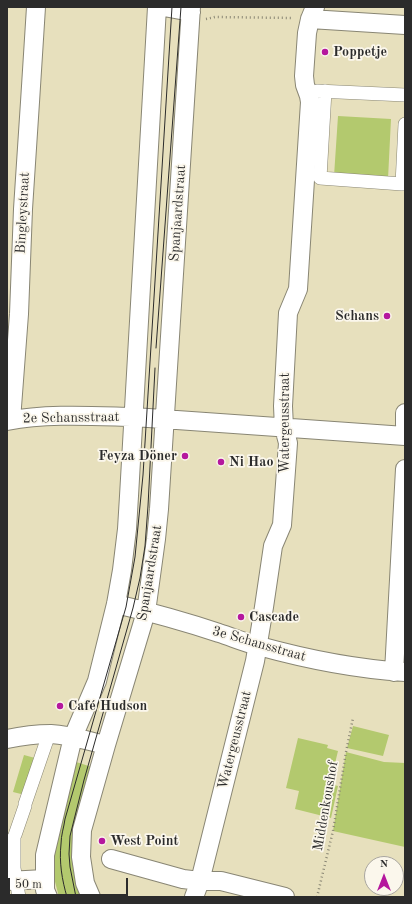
<!DOCTYPE html>
<html>
<head>
<meta charset="utf-8">
<style>
  body { margin:0 }
  #map { position:relative; width:412px; height:904px; overflow:hidden; background:#e7e0bd; font-family:"Old Standard TT",serif }
  canvas { display:block }
  .frame { position:absolute; inset:0; border:8px solid #2b2b2b; pointer-events:none }
  .north { position:absolute; left:364px; top:856px; width:40px; height:40px; box-sizing:border-box; background:#fbf7ec; border:1px solid #a8a59f; border-radius:50%; rotate:0deg; font-size:11px; font-weight:700; line-height:16px; text-align:center; color:#2b2b2b }
  .north::after { content:''; display:block; margin:auto; width:14px; height:18px; background:#b5179e; clip-path:polygon(50% 0,100% 100%,50% 72%,0 100%) }
  .scale { position:absolute; left:8px; top:878px; width:120px; height:18px; box-sizing:border-box; border:2px solid #2b2b2b; border-top:0; padding-left:5px; font-size:12px; line-height:14px; white-space:nowrap; color:#2b2b2b; -webkit-text-stroke:3px #fbf7ec; paint-order:stroke }
</style>
</head>
<body>
<div id="map">
<canvas width="412" height="904"></canvas>
<div class="frame"></div>
<div class="north">N</div>
<div class="scale">50 m</div>
</div>
<script>
const g = document.querySelector('canvas').getContext('2d');
g.lineJoin = 'round';
function fillPath(path, color) { g.fillStyle = color; g.fill(path, 'evenodd'); }
function trace(path, color, width, dash) { g.strokeStyle = color; g.lineWidth = width; g.lineCap = dash ? 'butt' : 'round'; g.setLineDash(dash || []); g.stroke(path); }
function label(font, color, halo, rows, align = 'center') {
  g.font = font + ' "Old Standard TT",serif'; g.lineWidth = 3.5; g.setLineDash([]); g.textBaseline = 'middle'; g.strokeStyle = halo; g.fillStyle = color; for (const [text, x, y, turn = 0] of rows) {
    g.save(); g.translate(x, y); g.rotate((+turn || 0) * Math.PI / 180); g.textAlign = isNaN(turn) ? turn : align; if (halo) g.strokeText(text, 0, 0); g.fillText(text, 0, 0); g.restore();
  }
}
const green = new Path2D(`
  M338,116L391,119L388,179L334,176Z
  M353,726L389,735L383,756L347,748Z
  M298,738L328,745L327,748L338,751L330,784L338,786L331,818L295,809L299,791L286,788Z
  M346,752L384,762L405,763V847L333,831Z
  M24,755L35,758L25,795L13,792Z
  M73,761L95,768L85,897H59L54,878L53,855Z`);
const path = new Path2D(`
  M206,19L215,17L293,18
  M317,897L333,831L346,752L353,718`);
const pedestrian = new Path2D(`
  M317,91L405,95
  M325,91L320,178L402,184L405,124
  M25,804L49,734
  M15,835L25,806
  M14,837V868L19,897`);
const minor = new Path2D(`
  M164,7L191,12
  M310,19L405,25
  M405,413V425
  M11,420L19,314L23,209L30,102L36,7
  M7,421C48,413 93,416 134,417L405,436
  M116,604C150,612 186,622 219,633C232,637 245,643 259,646C306,659 356,669 405,672
  M394,672L405,469
  M7,739C21,736 36,734 51,734C70,735 88,741 106,745
  M111,859L183,879L200,881H221L285,897
  M7,881L45,879
  M48,897L45,890V855L73,737L97,681L116,604L122,570L127,529L129,496L157,7
  M91,897L85,883L81,857L82,830L106,745L146,612L156,539L159,509L191,7
  M194,897L200,881L255,661L264,607L273,546L282,525L288,443L284,428L283,406L288,313L298,289L310,102L309,96L305,85L304,76L307,33L310,19L315,7`);
const tram = new Path2D(`
  M156,348L181,7
  M67,897C62,880 59,862 61,844C61,835 64,827 65,819L126,607L135,557L143,475L172,7
  M76,897L70,867L69,854L70,836L84,780L133,608L140,578L145,546L148,506L155,368`);
const markers = [
  [325,52,4,"#b5179e"],
  [387,316,4,"#b5179e"],
  [185,456,4,"#b5179e"],
  [221,462,4,"#b5179e"],
  [241,617,4,"#b5179e"],
  [60,706,4,"#b5179e"],
  [102,841,4,"#b5179e"]
];
const poiNames = [
  ["Poppetje",333,52],
  ["Schans",379,316,"right"],
  ["Feyza Döner",177,456,"right"],
  ["Ni Hao",229,462],
  ["Cascade",249,617],
  ["Café Hudson",68,706],
  ["West Point",110,841]
];
const streetNames = [
  ["Bingleystraat",23,213,-87],
  ["Spanjaardstraat",178,213,-86],
  ["2e Schansstraat",71,418,-1],
  ["Watergeusstraat",285,423,-90],
  ["Spanjaardstraat",150,573,-81],
  ["3e Schansstraat",259,644,16],
  ["Watergeusstraat",235,740,-76],
  ["Middenkoushof",326,806,-80]
];
fillPath(green, '#b3c96e');
trace(pedestrian, '#898674', 14);
trace(minor, '#898674', 20);
trace(path, '#898674', 2.5, [1, 3]);
trace(pedestrian, '#fff', 13);
trace(minor, '#fff', 18);
trace(tram, '#2b2b2b', 1);
for (const [x, y, r, color] of markers) { const dot = new Path2D(); dot.arc(x, y, r, 0, 2 * Math.PI); g.fillStyle = color; g.fill(dot); trace(dot, '#fbf7ec', 1.5); }
label('bold 14px', '#2b2b2b', '#fbf7ec', poiNames, 'left');
label('14px', '#2b2b2b', '#fbf7ec', streetNames);
</script>
</body>
</html>
